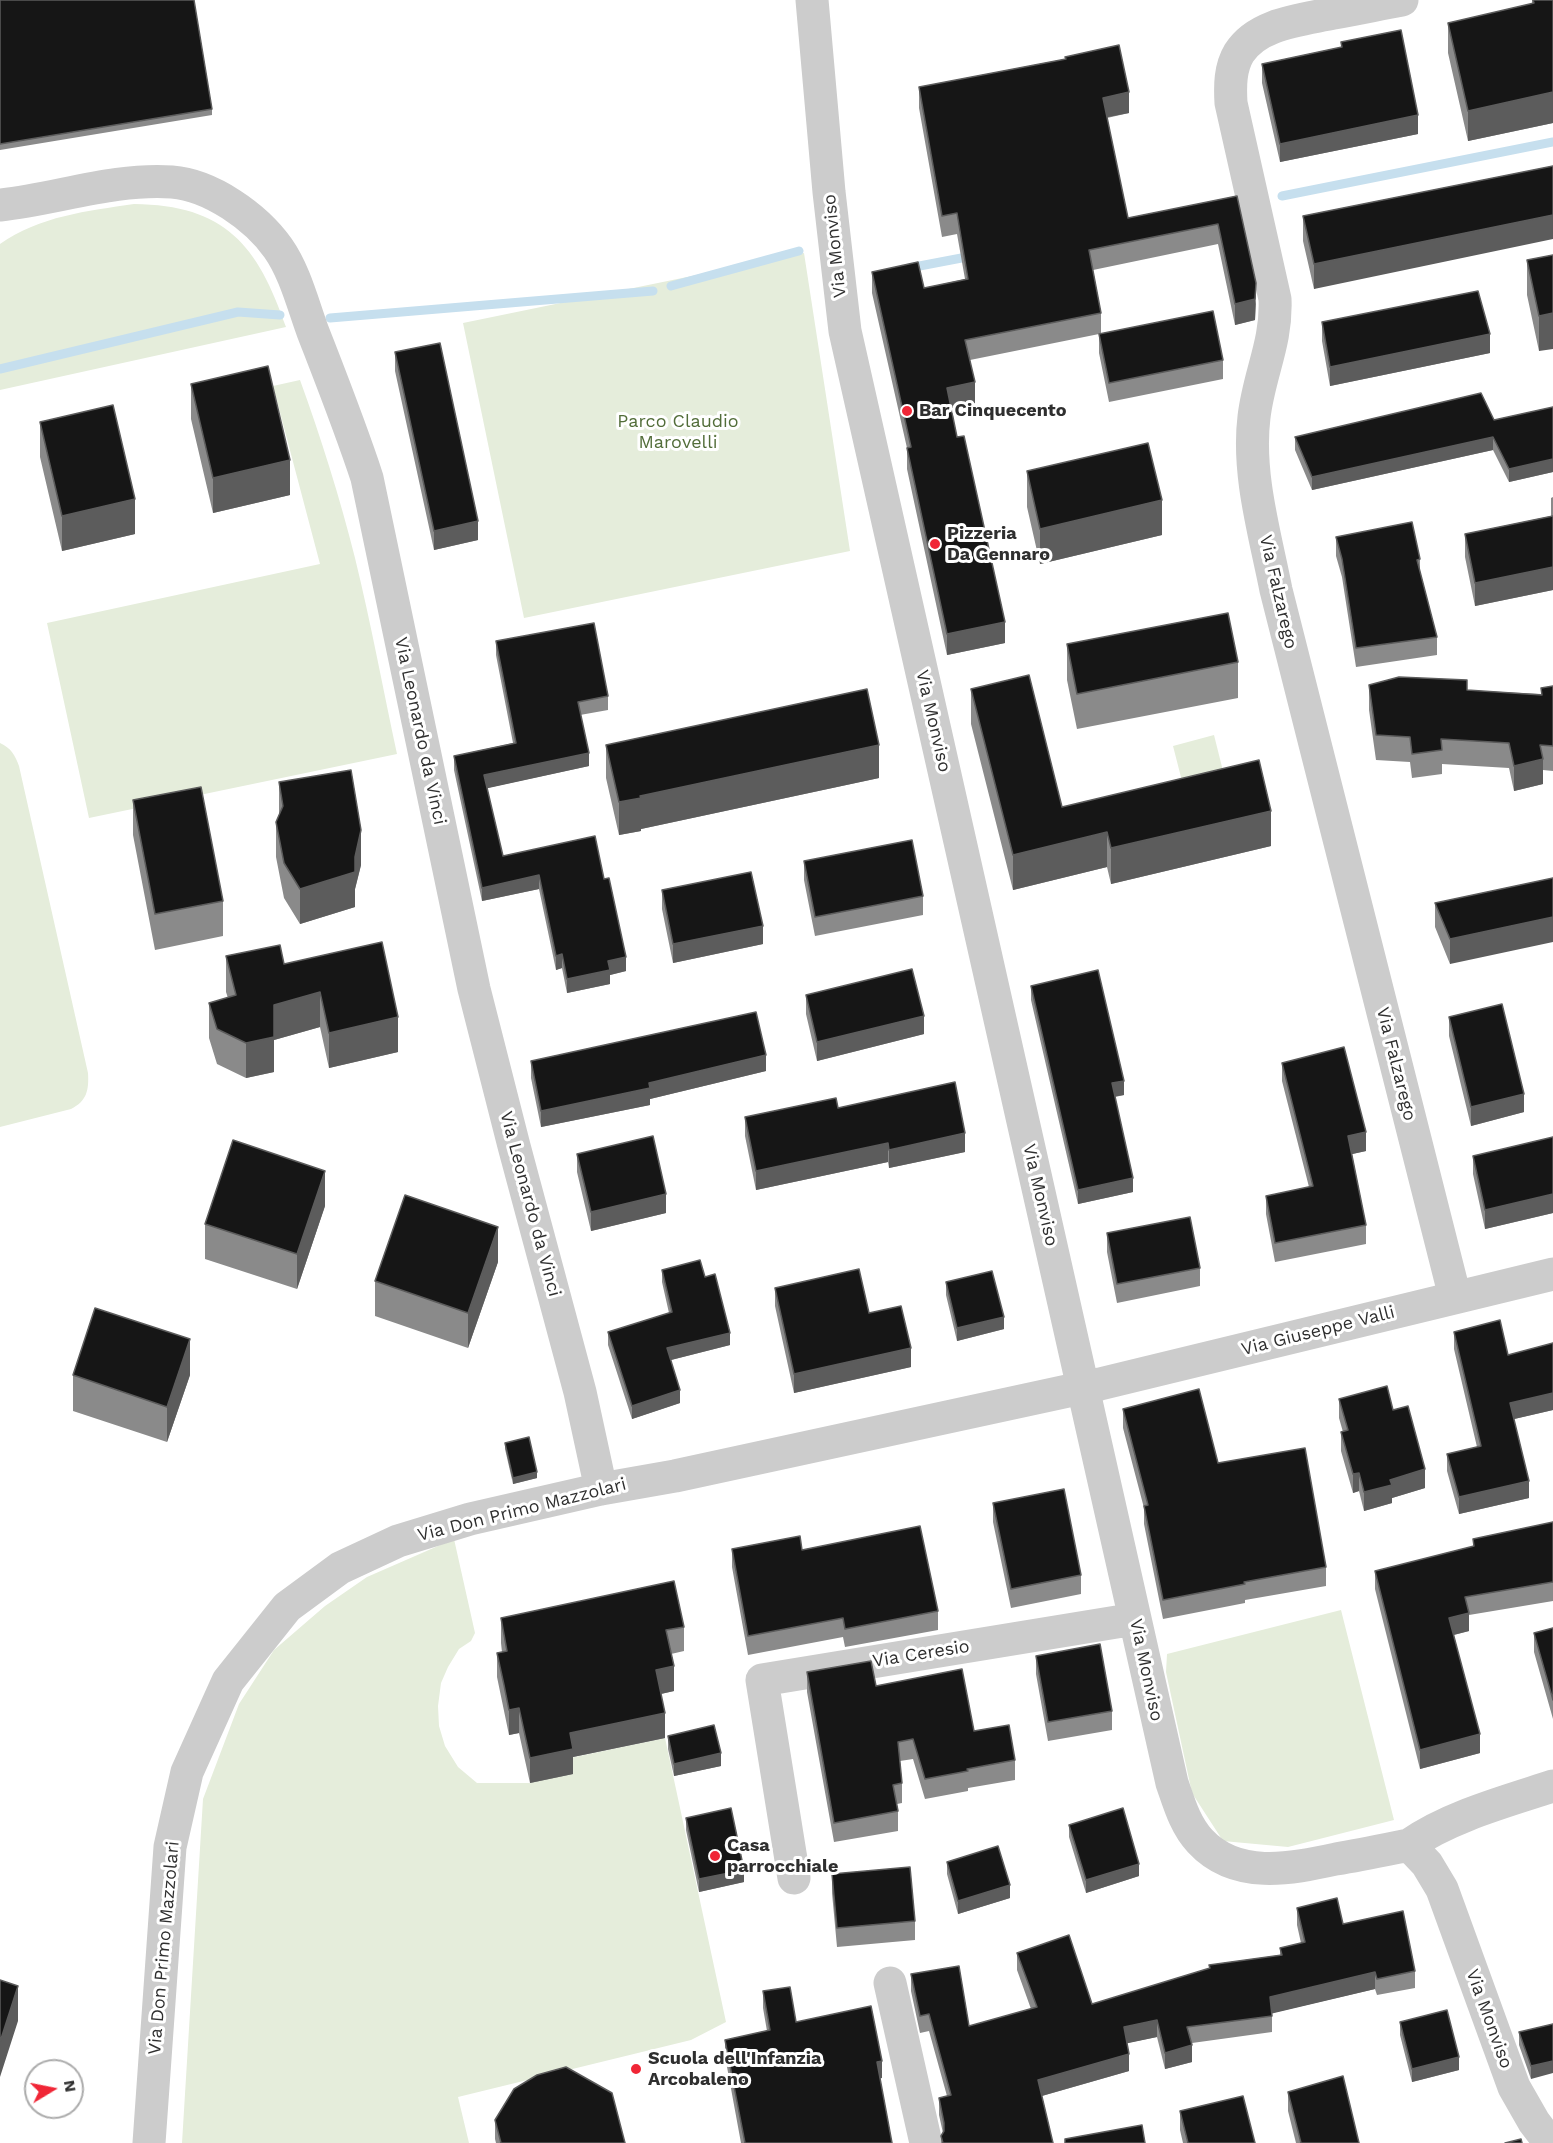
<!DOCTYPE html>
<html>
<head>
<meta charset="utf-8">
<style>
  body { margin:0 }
  #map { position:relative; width:1553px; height:2143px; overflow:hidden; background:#fff; font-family:"Work Sans",sans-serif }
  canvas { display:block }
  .north { position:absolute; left:24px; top:2059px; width:60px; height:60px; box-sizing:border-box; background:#fff; border:2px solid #acacac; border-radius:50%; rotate:80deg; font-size:16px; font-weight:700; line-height:24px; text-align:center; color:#2f2f2f }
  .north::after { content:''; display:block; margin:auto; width:21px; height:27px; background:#f02636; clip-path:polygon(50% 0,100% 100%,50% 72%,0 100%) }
</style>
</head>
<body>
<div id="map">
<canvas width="1553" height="2143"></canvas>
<div class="north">N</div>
</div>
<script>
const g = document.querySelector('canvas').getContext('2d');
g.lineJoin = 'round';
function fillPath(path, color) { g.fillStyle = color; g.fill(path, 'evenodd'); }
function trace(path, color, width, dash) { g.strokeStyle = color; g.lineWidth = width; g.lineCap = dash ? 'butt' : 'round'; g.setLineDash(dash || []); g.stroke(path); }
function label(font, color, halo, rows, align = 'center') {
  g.font = font + ' "Work Sans",sans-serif'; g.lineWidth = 6; g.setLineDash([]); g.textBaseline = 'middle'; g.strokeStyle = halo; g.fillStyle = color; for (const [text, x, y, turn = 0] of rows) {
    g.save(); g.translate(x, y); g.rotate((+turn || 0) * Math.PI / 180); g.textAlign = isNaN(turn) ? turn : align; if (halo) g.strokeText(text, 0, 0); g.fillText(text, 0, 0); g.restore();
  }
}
const green = new Path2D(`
  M134,204C225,205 258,245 286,327L0,390V244C40,216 87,211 134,204Z
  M804,253L850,551L524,618L463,323Z
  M300,380C321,438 340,498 355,558C371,623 383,689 397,754L89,818L47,623L320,564L273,386Z
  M1214,735L1224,775L1183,785L1173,746Z
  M0,743C11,748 15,755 19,766L88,1073C89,1090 87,1101 71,1109L0,1127Z
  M454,1539L475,1633L471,1641L459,1649L448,1667L441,1683L438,1706L439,1726L445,1746L458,1767L477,1783H530L570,1758L665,1738L726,2022L691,2040L458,2097L469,2143H182L203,1799L239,1704L274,1650L325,1606L367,1577Z
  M1341,1610L1394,1820L1288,1847L1223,1841L1192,1793L1166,1672L1167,1654Z`);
const stream = new Path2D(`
  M1282,196L1553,142
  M909,268L972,256
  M671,286L799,251
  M330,318L653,291
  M0,369L238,312L280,315`);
const minor = new Path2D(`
  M812,0L829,192L845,331L1172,1783C1179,1803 1185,1825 1200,1841C1236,1880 1290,1869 1336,1859C1360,1855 1384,1850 1409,1845L1427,1864L1442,1889L1514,2087L1534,2122L1550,2143
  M1402,0C1380,4 1357,9 1334,13C1302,20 1258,23 1239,53C1230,68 1230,86 1231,103L1275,299C1277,343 1259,374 1254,417C1247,474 1265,534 1276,590L1455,1297
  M0,205C57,199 113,178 172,182C211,185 256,217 278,248C295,272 303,305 313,332C332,381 351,429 367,478L474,989L514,1146L580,1392L601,1489
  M1409,1845C1448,1817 1507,1801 1553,1786
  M794,1878L762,1680L1135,1619
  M890,1983L926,2143
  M149,2143L170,1847L187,1772L228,1681L287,1607L340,1568L398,1541L470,1519L601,1489L675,1476L1100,1384L1553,1274`);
const wall = new Path2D(`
  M0,0L212,109V115L0,150Z
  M1532,0H1553V123L1468,141L1448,53V23L1532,4Z
  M1341,42L1418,134L1280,162L1262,83V64L1341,47Z
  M1065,57L1129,113L1107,118L1128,218L1237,196L1256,304L1255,320L1235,325L1218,244L1093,270L1101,313V334L1223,360V379L1109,402L1099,353V334L970,360L975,403L951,408L957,437L1005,643L947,655L907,469V448L872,293V272L924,288L965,279L957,234L942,237L919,108V87L1065,59Z
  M1553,166L1314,289L1303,241V216Z
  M1553,255L1539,351L1527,295V260Z
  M1322,322L1490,353L1330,386L1322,341Z
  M395,352L478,540L434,550L395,371Z
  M191,384L290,495L213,513L191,419Z
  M1553,407V472L1509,482L1493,450L1312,490L1295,450V437L1494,420Z
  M40,422L135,534L62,551L40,457Z
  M1027,471L1162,535L1040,564L1027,507Z
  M1553,497V590L1475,606L1465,557V534L1551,516V498Z
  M1336,537L1420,559V571L1437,637V655L1356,667L1342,577L1336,556Z
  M496,641L608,696V710L580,715L589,766L487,788L503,856L604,879L626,971L610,975V984L567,993L562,968L556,970L539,889L482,901L454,770V756L513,743L496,655Z
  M1067,644L1238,662V698L1077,729L1067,680Z
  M1369,685L1541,694V688L1553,686V771L1543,770V784L1514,791L1509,768L1442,764V774L1412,778L1410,762L1376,760L1369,710Z
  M971,689L1062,807L1271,846L1111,884L1107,867L1013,890L971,724Z
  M606,745L879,778L641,829V831L619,835L606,778Z
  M279,782L361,865L355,889V907L300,924L284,898L276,857V822L279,815Z
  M133,800L223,901V936L155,950L133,835Z
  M804,861L923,896V915L815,936L804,880Z
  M1553,878L1450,964L1435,927V903Z
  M662,890L763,944L673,963L662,909Z
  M226,956L284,964L398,1052L329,1068L320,1027L274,1040V1072L246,1078L217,1064L209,1038V1003L228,998L226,992Z
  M1031,986L1124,1095L1115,1097L1133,1192L1078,1204L1031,1000Z
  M806,995L924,1034L817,1061L806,1014Z
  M1449,1017L1524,1112L1471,1126L1449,1036Z
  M531,1061L766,1071L650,1099V1105L541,1127L531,1078Z
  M1282,1063L1366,1151L1352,1154L1366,1225V1244L1275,1262L1266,1214V1196L1309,1187L1282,1081Z
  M838,1108L965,1152L889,1168L888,1162L756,1190L745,1136V1117Z
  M1553,1137V1213L1485,1229L1473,1174V1156Z
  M577,1154L666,1213L591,1231L577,1172Z
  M325,1206L297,1289L205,1259V1224Z
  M1107,1233L1200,1268V1286L1117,1303L1107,1252Z
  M498,1262L468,1348L375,1316V1281Z
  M662,1270L705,1277L730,1345L671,1360L680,1403L632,1419L608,1345V1332L669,1313L662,1282Z
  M946,1282L1004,1329L957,1341L946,1295Z
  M775,1288L869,1313L911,1367L794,1393L775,1306Z
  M1454,1332L1508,1355L1553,1343V1410L1514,1419L1529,1498L1459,1514L1447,1471V1454L1477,1447L1454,1349Z
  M73,1375H190L167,1442L73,1411Z
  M1339,1399L1393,1410L1425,1488L1392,1498V1503L1364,1511L1359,1491L1353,1493L1341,1451V1432H1343L1339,1418Z
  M1123,1409L1218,1463L1326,1567V1586L1245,1600V1603L1163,1619L1144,1524V1508L1123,1428Z
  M505,1443L537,1478L513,1484L505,1449Z
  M993,1503L1081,1575V1594L1011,1608L993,1522Z
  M1553,1522V1601L1469,1615V1631L1454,1635L1480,1753L1420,1769L1375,1589V1571L1473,1547V1539Z
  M732,1549L802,1550L938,1611V1630L845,1647L843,1637L748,1655L732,1567Z
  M501,1618L684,1627V1651L671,1654L674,1691L661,1694L665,1738L573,1757V1774L530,1783L519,1733L509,1735L497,1677V1653L502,1652L501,1643Z
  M1553,1628V1719L1534,1652V1633Z
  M1036,1656L1112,1711V1730L1048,1741L1036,1674Z
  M807,1672L876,1686L974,1731L1015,1760V1780L968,1788V1791L925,1799L913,1759L900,1761L902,1783V1803L897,1804L898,1811V1831L834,1842L807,1692Z
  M668,1736L721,1766L674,1776L668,1749Z
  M686,1818L744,1882L699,1892L686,1830Z
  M1069,1825L1139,1876L1086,1893L1069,1837Z
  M947,1862L1010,1898L958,1914L947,1874Z
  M832,1874L915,1921V1940L837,1947L832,1893Z
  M1297,1908L1343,1924L1415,1971V1988L1377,1995L1375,1989L1272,2013V2032L1192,2043V2062L1165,2069L1157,2037L1127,2043L1129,2071L1042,2096L1053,2143H941V2136L943,2133L939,2115V2098L947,2096L929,2031L920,2033L911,1991V1974L969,2026L1031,2009L1017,1970V1953L1092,2004L1209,1969V1965L1280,1955V1948L1301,1943L1297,1925Z
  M763,1991L796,2022L882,2078H880L892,2143H741L725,2056V2040L767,2031L763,2008Z
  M1400,2022L1459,2070L1412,2082L1400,2035Z
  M1553,2024L1531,2079L1519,2045V2032Z
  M1288,2092L1359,2143H1296L1288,2111Z
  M1180,2111L1255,2143H1183L1180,2130Z
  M495,2120L625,2143H496L495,2139Z`);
const shadedWall = new Path2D(`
  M1129,92V113L1103,118V98Z
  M1553,92V123L1468,141V111Z
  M1418,115V134L1280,162V144Z
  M1553,215V239L1314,289V264Z
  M1256,283L1255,320L1235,325V304Z
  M1553,313V349L1539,351V316Z
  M1490,334V353L1330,386V367Z
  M975,382V403L947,409V388Z
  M1493,437V450L1312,490V477Z
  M1553,459V472L1509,482V469Z
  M290,460V495L213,513V478Z
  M135,499V534L62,551V516Z
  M1162,500V535L1040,564V529Z
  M478,521V540L434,550V531Z
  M1553,567V590L1475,606V583Z
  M1005,622V643L947,655V634Z
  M879,745V778L641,829V831L619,835V802L640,796Z
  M589,753V766L484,789V775Z
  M1543,759V784L1514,791V766Z
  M1271,811V846L1111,884V848Z
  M361,830V865L355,889V907L300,924V889L355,857Z
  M1107,832V867L1013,890V855Z
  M539,875V889L482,901V888Z
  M1553,917V942L1450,964V939Z
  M763,926V944L673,963V944Z
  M562,954V968L556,970V956Z
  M626,957V971L610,975V984L567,993V979L608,961Z
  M320,992V1027L274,1040V1072L246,1078V1043L274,1005Z
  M924,1016V1034L817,1061V1042Z
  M398,1017V1052L329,1068V1033Z
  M766,1055V1071L650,1099V1105L541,1127V1111L649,1083Z
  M1124,1081V1095L1112,1097V1083Z
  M1524,1094V1112L1471,1126V1107Z
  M1366,1132V1151L1348,1155V1136Z
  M965,1133V1152L889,1168V1150Z
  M888,1143V1162L756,1190V1171Z
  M325,1171V1206L297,1289V1254Z
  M1133,1178V1192L1078,1204V1190Z
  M666,1194V1213L591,1231V1212Z
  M1553,1194V1213L1485,1229V1210Z
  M498,1227V1262L468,1348V1313Z
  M1004,1317V1329L957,1341V1328Z
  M730,1333V1345L667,1361V1348Z
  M190,1339V1375L167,1442V1407Z
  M911,1348V1367L794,1393V1374Z
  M680,1390V1403L632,1419V1406Z
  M1553,1393V1410L1510,1420V1403Z
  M1425,1469V1488L1392,1498V1503L1364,1511V1492L1390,1480Z
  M537,1472V1478L513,1484V1478Z
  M1359,1473V1491L1353,1493V1474Z
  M1529,1481V1498L1459,1514V1497Z
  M1469,1613V1631L1449,1636V1618Z
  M674,1666V1691L656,1695V1670Z
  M519,1708V1733L509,1735V1710Z
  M665,1713V1738L573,1757V1774L530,1783V1758L570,1733Z
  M1480,1734V1753L1420,1769V1750Z
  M721,1753V1766L674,1776V1764Z
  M1139,1864V1876L1086,1893V1880Z
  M744,1870V1882L699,1892V1879Z
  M1010,1885V1898L958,1914V1901Z
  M1375,1972V1989L1270,2014V1997Z
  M18,1986V2021L0,2077V2042Z
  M1157,2020V2037L1124,2044V2027Z
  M1192,2045V2062L1165,2069V2053Z
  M1129,2054V2071L1038,2097V2080Z
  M1459,2057V2070L1412,2082V2069Z
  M882,2061V2078L877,2079V2062Z
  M1553,2061V2073L1531,2079V2066Z`);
const building = new Path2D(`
  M0,0H194L212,109L0,144Z
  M1533,0H1553V92L1468,111L1448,23L1534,3Z
  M1401,30L1418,115L1280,144L1262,64L1342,47L1341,42Z
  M1119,45L1129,92L1103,98L1128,218L1237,196L1256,283L1255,299L1235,304L1218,224L1089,250L1101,313L965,340L975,382L947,388L957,437L964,436L1005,622L947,634L907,448L911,447L872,272L918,262L924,288L968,279L957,213L942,216L919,87L1066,59L1065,57Z
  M1553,166V215L1314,264L1303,216Z
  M1553,255V313L1539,316L1527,260Z
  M1478,291L1490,334L1330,367L1322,322Z
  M1213,311L1223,360L1109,383L1099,334Z
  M440,343L478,521L434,531L395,352Z
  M268,366L290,460L213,478L191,384Z
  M1481,393L1494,420L1553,407V459L1509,469L1493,437L1312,477L1295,437Z
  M113,405L135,499L62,516L40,422Z
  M1148,443L1162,500L1040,529L1027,471Z
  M1553,516V567L1475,583L1465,534Z
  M1412,522L1420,559L1417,560L1437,637L1356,648L1342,559L1336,537Z
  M1228,613L1238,662L1077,694L1067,644Z
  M594,623L608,696L578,702L589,753L484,775L503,856L595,836L604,879L609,878L626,957L608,961L610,970L567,979L562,954L556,956L539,875L482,888L454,756L516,743L496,641Z
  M1029,675L1062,807L1259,760L1271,811L1111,848L1107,832L1013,855L971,689Z
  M1399,677L1467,680V690L1542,695L1541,688L1553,686V746L1540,745L1543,759L1514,766L1509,743L1441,739L1442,750L1412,754L1410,737L1376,735L1369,685Z
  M867,689L879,745L640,796L641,798L619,802L606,745Z
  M351,770L361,830L355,857V872L300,889L284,863L276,822L283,806L279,782Z
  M201,787L223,901L155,914L133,800Z
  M912,840L923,896L815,917L804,861Z
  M751,872L763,926L673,944L662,890Z
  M1553,878V917L1450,939L1435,903Z
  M382,942L398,1017L329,1033L320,992L274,1005V1037L246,1043L217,1029L209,1003L236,995L226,956L280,945L284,964Z
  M912,969L924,1016L817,1042L806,995Z
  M1098,970L1124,1081L1112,1083L1133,1178L1078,1190L1031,986Z
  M1502,1004L1524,1094L1471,1107L1449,1017Z
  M756,1012L766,1055L649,1083L650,1088L541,1111L531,1061Z
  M1344,1047L1366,1132L1348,1136L1366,1225L1275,1243L1266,1196L1313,1186L1282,1063Z
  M955,1082L965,1133L889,1150L888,1143L756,1171L745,1117L836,1098L838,1108Z
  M653,1136L666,1194L591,1212L577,1154Z
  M1553,1137V1194L1485,1210L1473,1156Z
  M233,1140L325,1171L297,1254L205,1224Z
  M405,1195L498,1227L468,1313L375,1281Z
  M1190,1217L1200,1268L1117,1284L1107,1233Z
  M700,1260L705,1277L715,1274L730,1333L667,1348L680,1390L632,1406L608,1332L672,1312L662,1270Z
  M859,1269L869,1313L901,1306L911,1348L794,1374L775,1288Z
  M992,1271L1004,1317L957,1328L946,1282Z
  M95,1308L190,1339L167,1407L73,1375Z
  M1500,1320L1508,1355L1553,1343V1393L1510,1403L1529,1481L1459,1497L1447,1454L1481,1446L1454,1332Z
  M1387,1386L1393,1410L1408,1406L1425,1469L1390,1480L1392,1485L1364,1492L1359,1473L1353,1474L1341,1432L1348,1430L1339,1399Z
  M1199,1389L1218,1463L1305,1448L1326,1567L1244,1582L1245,1584L1163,1600L1144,1506L1148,1505L1123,1409Z
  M529,1437L537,1472L513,1478L505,1443Z
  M1064,1489L1081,1575L1011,1589L993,1503Z
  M1553,1522V1582L1465,1597L1469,1613L1449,1618L1480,1734L1420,1750L1375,1571L1474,1546L1473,1539Z
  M920,1526L938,1611L845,1629L843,1618L748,1636L732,1549L800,1536L802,1550Z
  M674,1581L684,1627L666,1630L674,1666L656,1670L665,1713L570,1733L573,1749L530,1758L519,1708L509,1710L504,1685L497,1653L507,1651L501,1618Z
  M1553,1628V1700L1534,1633Z
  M1100,1644L1112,1711L1048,1722L1036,1656Z
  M871,1661L876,1686L962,1669L974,1731L1009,1725L1015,1760L967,1769L968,1771L925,1779L913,1739L898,1742L902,1783L893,1785L898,1811L834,1823L807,1672Z
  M714,1725L721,1753L674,1764L668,1736Z
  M731,1808L744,1870L699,1879L686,1818Z
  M1123,1808L1139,1864L1086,1880L1069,1825Z
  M998,1846L1010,1885L958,1901L947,1862Z
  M910,1867L915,1921L837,1928L832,1874Z
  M1337,1898L1343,1924L1403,1911L1415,1971L1377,1979L1375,1972L1270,1997L1272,2016L1187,2027L1192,2045L1165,2053L1157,2020L1124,2027L1129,2054L1038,2080L1053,2143H943L941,2136L944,2131V2123L939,2098L951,2095L929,2014L920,2016L911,1974L959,1966L969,2026L1037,2007L1017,1953L1069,1935L1092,2004L1210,1968L1209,1965L1282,1955L1280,1948L1305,1942L1297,1908Z
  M0,1980L18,1986L0,2042Z
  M790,1987L796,2022L871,2006L882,2061L877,2062L892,2143H745L725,2040L770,2030L763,1991Z
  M1447,2010L1459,2057L1412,2069L1400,2022Z
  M1553,2024V2061L1531,2066L1519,2032Z
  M566,2067L612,2093L625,2143H501L495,2120L514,2089L537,2075Z
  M1343,2076L1359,2143H1301L1288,2092Z
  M1243,2096L1255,2143H1188L1180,2111Z
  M1142,2125L1145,2143H1065V2139Z
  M1521,2139L1522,2143H1505Z`);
const markers = [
  [907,411,6,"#f02636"],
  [935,544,6,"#f02636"],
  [715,1856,6,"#f02636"],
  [636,2069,6,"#f02636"]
];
const streetNames = [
  ["Via Monviso",835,246,-96],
  ["Via Falzarego",1278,592,77],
  ["Via Monviso",933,721,77],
  ["Via Leonardo da Vinci",420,731,78],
  ["Via Falzarego",1396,1064,76],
  ["Via Monviso",1040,1195,77],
  ["Via Leonardo da Vinci",530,1204,75],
  ["Via Giuseppe Valli",1318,1331,-14],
  ["Via Don Primo Mazzolari",522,1510,-14],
  ["Via Ceresio",921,1654,-9],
  ["Via Monviso",1146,1670,78],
  ["Via Don Primo Mazzolari",164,1948,-85],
  ["Via Monviso",1489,2019,70]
];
const poiNames = [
  ["Bar Cinquecento",919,411],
  ["Pizzeria",947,534],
  ["Da Gennaro",947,555],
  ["Casa",727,1846],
  ["parrocchiale",727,1867],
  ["Scuola dell'Infanzia",648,2059],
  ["Arcobaleno",648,2080]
];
const parkNames = [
  ["Parco Claudio",678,422],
  ["Marovelli",678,443]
];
fillPath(green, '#e5eddb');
trace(stream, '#c6dfee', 9);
trace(minor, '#ccc', 33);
fillPath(wall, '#8a8a8a');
fillPath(shadedWall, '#5c5c5c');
fillPath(building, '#161616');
trace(building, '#5c5c5c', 1.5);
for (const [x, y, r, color] of markers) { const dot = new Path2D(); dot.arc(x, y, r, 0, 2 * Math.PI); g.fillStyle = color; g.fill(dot); trace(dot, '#fff', 2); }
label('18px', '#2f2f2f', '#fff', streetNames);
label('bold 18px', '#2f2f2f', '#fff', poiNames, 'left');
label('18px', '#526d39', '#fff', parkNames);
</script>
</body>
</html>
